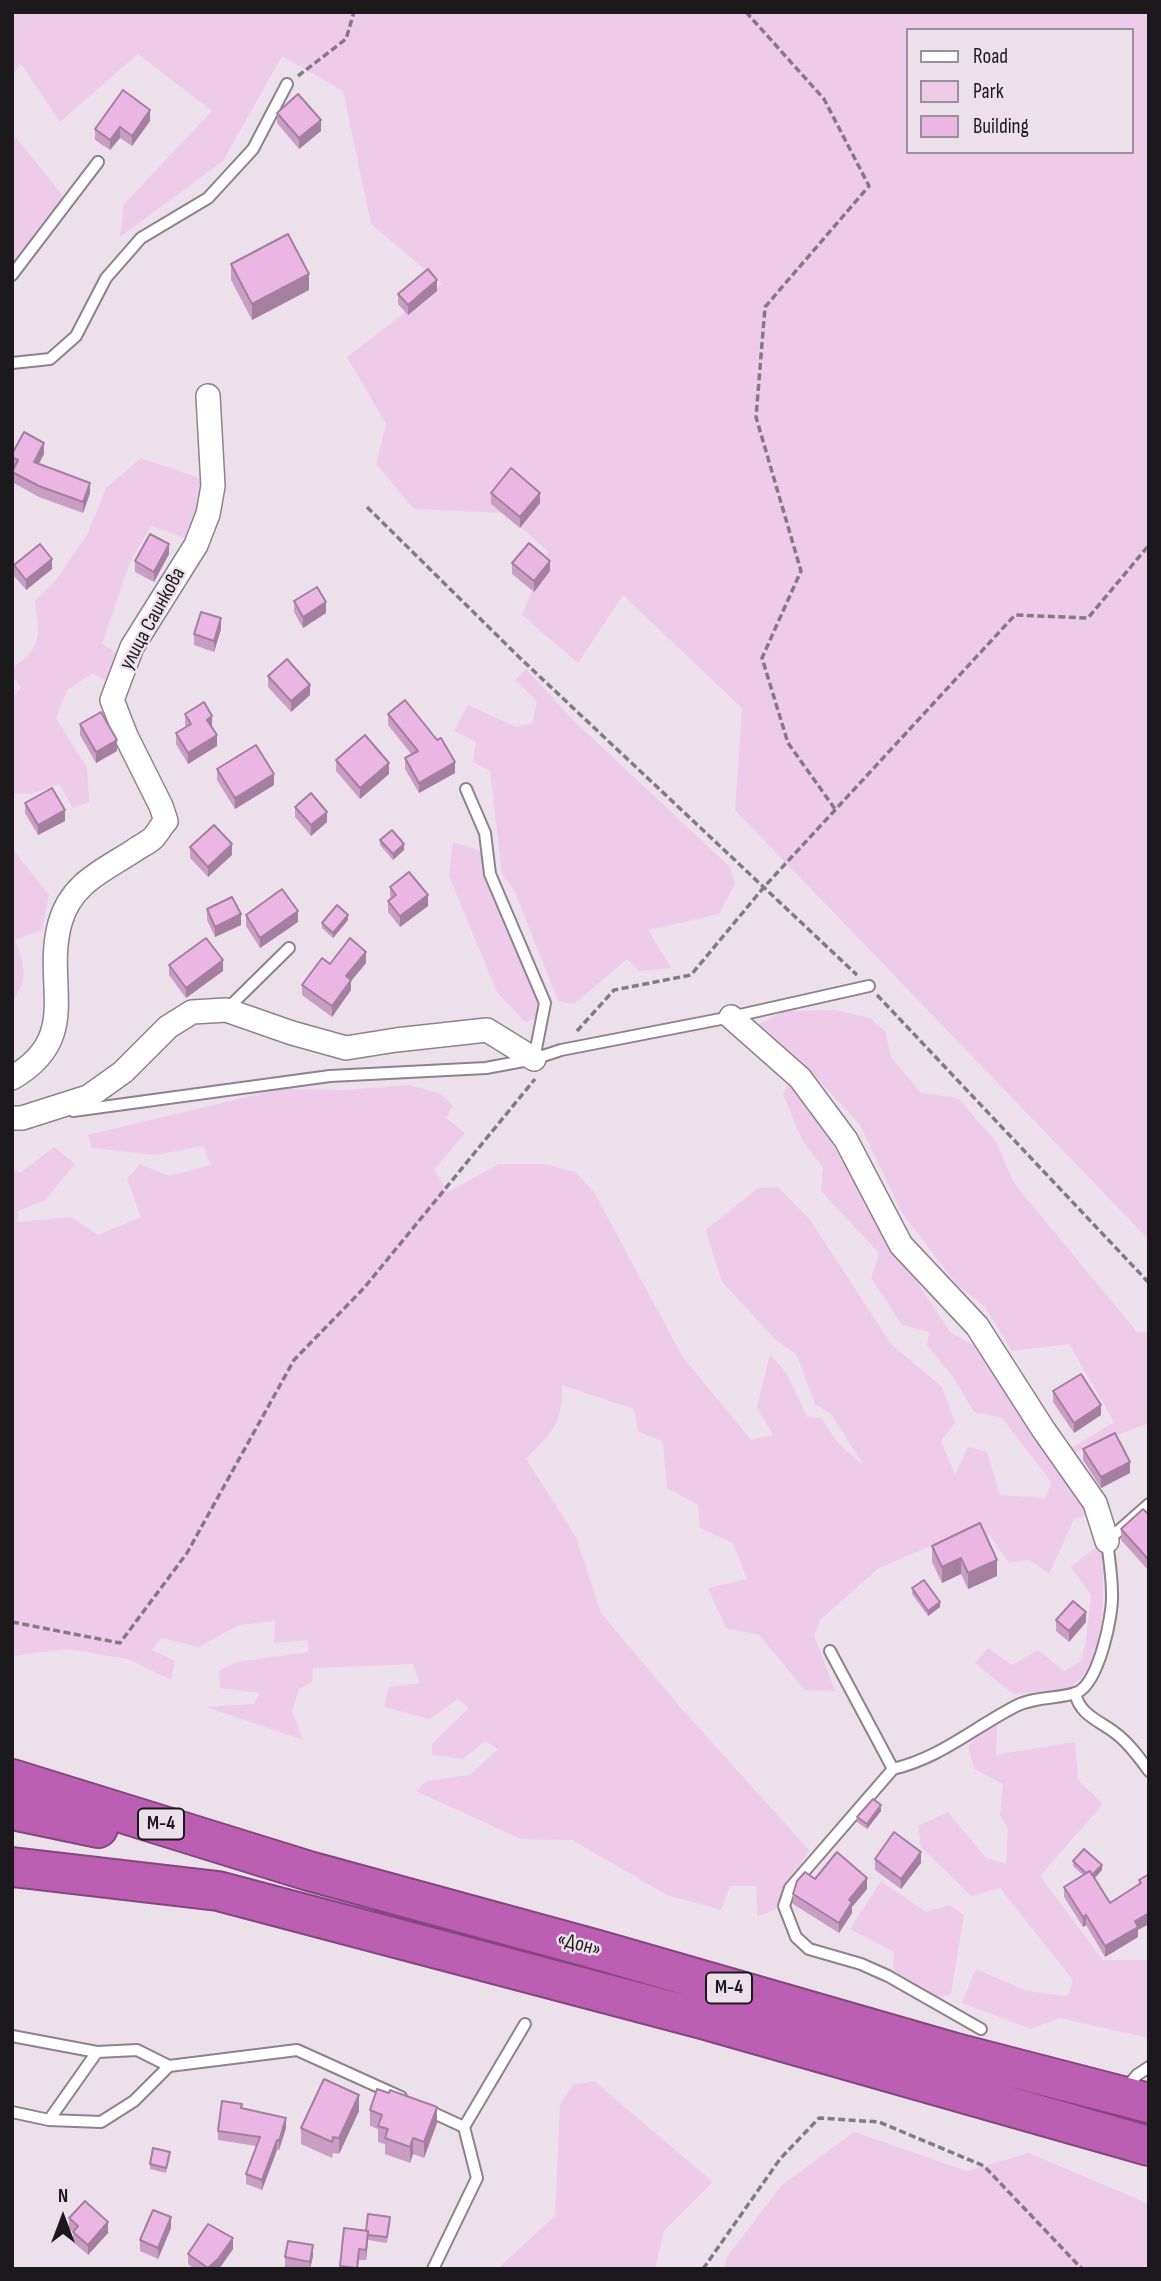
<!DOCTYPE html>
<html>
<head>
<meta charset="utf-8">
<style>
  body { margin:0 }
  #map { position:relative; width:1161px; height:2281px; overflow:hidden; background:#ece1ea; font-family:"Sofia Sans Condensed",sans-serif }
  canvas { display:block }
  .frame { position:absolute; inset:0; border:14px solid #1c191c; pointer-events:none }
  .legend { position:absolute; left:906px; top:28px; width:228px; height:126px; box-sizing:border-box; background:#ece1ea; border:2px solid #999198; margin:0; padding:9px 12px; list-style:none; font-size:21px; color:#1c191c }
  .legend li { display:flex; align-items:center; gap:14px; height:35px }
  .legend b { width:35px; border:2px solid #999198 }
  .north { position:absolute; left:28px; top:2183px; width:70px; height:70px; -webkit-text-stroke:5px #ece1ea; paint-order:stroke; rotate:0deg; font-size:19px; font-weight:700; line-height:28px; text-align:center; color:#1c191c }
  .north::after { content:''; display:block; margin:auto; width:24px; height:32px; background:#1c191c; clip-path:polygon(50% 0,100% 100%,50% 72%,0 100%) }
</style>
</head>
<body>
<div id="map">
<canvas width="1161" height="2281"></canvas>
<div class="frame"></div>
<ul class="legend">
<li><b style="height:9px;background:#fff"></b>Road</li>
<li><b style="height:19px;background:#eecbe8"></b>Park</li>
<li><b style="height:19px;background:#ebb6e4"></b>Building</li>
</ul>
<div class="north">N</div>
</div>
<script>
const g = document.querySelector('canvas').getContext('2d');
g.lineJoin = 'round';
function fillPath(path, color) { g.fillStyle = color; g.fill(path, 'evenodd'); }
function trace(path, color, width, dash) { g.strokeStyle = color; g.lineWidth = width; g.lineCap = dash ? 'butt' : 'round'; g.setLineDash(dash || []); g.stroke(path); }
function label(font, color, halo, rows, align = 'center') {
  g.font = font + ' "Sofia Sans Condensed",sans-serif'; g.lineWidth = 5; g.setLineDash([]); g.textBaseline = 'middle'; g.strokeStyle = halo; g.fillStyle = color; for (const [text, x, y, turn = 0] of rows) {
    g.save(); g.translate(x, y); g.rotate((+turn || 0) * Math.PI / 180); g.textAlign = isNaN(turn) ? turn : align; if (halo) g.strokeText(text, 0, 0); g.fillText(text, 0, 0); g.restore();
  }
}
const green = new Path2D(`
  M12,12H1149V1240L735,810L742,708L623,595L578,663L522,615L548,551L504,513L414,509L376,464L386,424L347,357L442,284L371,224L343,91L282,56L223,161L120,237L124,204L212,111L138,54L60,122L21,64L12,76ZM907,30H1131V152H907Z
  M12,133L69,203L12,283Z
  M141,458L202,479L199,514L185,538L151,526L130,562L102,644L119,654L105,680L93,673L67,690L56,718L87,768L89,802L73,808L59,784L31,794L12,793V698L21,688L12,675V668C44,646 39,636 35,601L56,580L88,533L106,488Z
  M526,669L572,719L730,867L735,884L719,914L648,930L671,968L639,971L627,959L574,1004L558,1001L514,890L502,874L490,771L473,762L476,742L454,731L468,705L516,727L532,723L537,701L515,680Z
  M453,842L481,851L486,881L505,903L538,995L536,1019L525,1022L497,992L449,876Z
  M13,850L49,895L42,930L15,940C24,967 30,977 12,1002Z
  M835,1010L870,1018L885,1031L891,1057L921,1093L958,1098L997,1143L1013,1182L1137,1332H1149V1423L1088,1446L1059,1462L1094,1514L1074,1519L1049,1574L1029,1560L1009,1563L990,1536L965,1531L879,1568L820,1620L814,1635L835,1691L805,1690L759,1635L726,1628L708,1588L747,1579L733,1543L700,1528L698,1505L667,1488L663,1442L638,1431L634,1409L562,1385C562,1426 553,1431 526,1459L576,1537L601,1613L681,1708L809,1850L775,1910L757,1916L756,1886H730L721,1910L667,1895L572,1840L521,1839L416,1791L426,1781L470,1775L498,1749L485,1741L463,1759L432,1755V1744L469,1708L458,1699L430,1719L384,1707L389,1687L420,1683L413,1664L313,1668L312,1682L299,1689L292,1711L303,1740L206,1707L254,1704L260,1693L220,1688L219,1671L237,1662L309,1652L307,1640L274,1643L275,1621L239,1625L199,1647L161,1638L152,1650L175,1661L171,1680L128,1659L67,1649L12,1656V1166L20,1173L54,1147L75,1164L45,1200L18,1211V1222L71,1217L98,1235L141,1217L127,1179L140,1164L169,1176L211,1165L203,1146L156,1155L92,1148L88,1135L280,1089L345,1090L409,1085L441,1094L453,1106L446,1118L465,1133L434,1170L448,1192L499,1164H544L575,1172L594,1192L682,1356L751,1440L773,1435L757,1407L770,1354L787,1374L807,1417L821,1418L839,1444L864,1466L831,1414L815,1404L797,1355L777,1341L722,1282L706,1230L758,1188L778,1187L811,1221L891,1344L942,1387L955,1423L941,1441L955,1475L968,1447L987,1452L1000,1495L1045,1498L1052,1483L1002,1418L974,1412L953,1377L927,1345L929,1332L902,1325L871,1278L879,1253L821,1191L823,1167L802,1140L783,1094L788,1085L802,1095L898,1253L950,1332L989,1354L1055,1458L1114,1422L1069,1344L1012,1351L985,1307L958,1286L902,1213L860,1125L802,1062L760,1024L784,1011Z
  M1101,1543C1104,1580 1110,1671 1067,1688C1054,1693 1028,1692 1013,1694L975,1663L988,1648L1012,1665L1038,1650L1064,1671L1081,1661L1086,1640L1091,1595L1071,1567Z
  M997,1719L996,1755L1075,1742L1078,1780L1103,1804L1040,1876L1103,1960H1149V2038L1060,2018L1031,2029L962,2003L976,1969L1027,1991L1068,1996L1073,1980L1000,1888L971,1896L921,1847L918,1826L948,1812L986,1858L1006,1864L1008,1828L1000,1816L1003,1784L974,1769L968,1746Z
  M881,1881L926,1912L950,1905L964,1915L951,1994L939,1998L893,1970L894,1952L850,1929Z
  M594,2081L713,2182L664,2231L655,2269H497L555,2216L560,2104L573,2085Z
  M854,2132L967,2171L1029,2153L1149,2204V2269H724L727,2257L781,2186Z`);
const path = new Path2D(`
  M746,12L824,99L869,186L765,307L756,417L801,571L762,658L788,743L835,809
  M298,76L346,39L354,12
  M367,507L520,658L857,975
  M877,995L1149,1283
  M577,1031L614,990L691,975L764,887L1015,615L1088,618L1149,545
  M12,1622L120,1643L187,1553L294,1360L364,1288L535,1079
  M703,2269L780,2159L819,2118L879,2122L984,2166L1082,2269`);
const lane = new Path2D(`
  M12,275L98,162
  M12,363L50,359L76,336L106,278L141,238L208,198L253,149L287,84
  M226,1010L289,948
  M534,1059L561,1050L731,1017L869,986
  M73,1111L330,1076L486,1068L534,1059L545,1003L490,874L485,833L466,789
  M830,1651L893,1769L790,1888L784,1906L796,1937L809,1949L861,1964L888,1976L981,2029
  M1075,1693C1080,1715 1098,1720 1114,1732C1128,1742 1139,1757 1149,1771
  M893,1769C942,1757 973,1728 1016,1706C1035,1696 1062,1699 1078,1692C1099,1681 1113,1616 1112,1594C1112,1576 1109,1558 1107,1541L1149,1504
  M12,2036L97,2052L137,2050L169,2066L297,2050L401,2097
  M1126,2088L1137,2075L1149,2067
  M425,2109L464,2127
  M12,2112L49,2120L97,2052
  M49,2120L101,2122L134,2101L169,2066
  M433,2269L477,2178L464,2127L525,2024`);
const street = new Path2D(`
  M731,1017L800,1078L846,1140L901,1245L977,1326L1043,1429L1095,1503L1107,1541
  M12,1078C83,1037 43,985 60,923C71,883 103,871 135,850C140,846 148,843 153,838C158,833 161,826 166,821L161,806L126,736L112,700L132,647L196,545L208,514L213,486L208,396
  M12,1118H22L88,1097L123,1072L168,1027L192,1012L226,1010L292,1033L346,1048L396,1040L487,1030L534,1059`);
const highway = new Path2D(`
  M12,1779L309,1871L598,1950L952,2052L1149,2103
  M12,1810L98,1828
  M12,1867L218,1891L702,2019L1149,2146`);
const wall = new Path2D(`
  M277,113L321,131L299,149L277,123Z
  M150,121L132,146L120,138L110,150L95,140V129Z
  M231,264L309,290L252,320L231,280Z
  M437,291L408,315L398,304V294Z
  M12,454H44L38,464L90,493L83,513L39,497L12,482V472L14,469L12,468Z
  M491,493L540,503L520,528L491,504Z
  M169,554L154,582L135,572V561Z
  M512,563L550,571L534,592L512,574Z
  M14,565L52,569L26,590L14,576Z
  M294,601L326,613L303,628L294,612Z
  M221,629L214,652L194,645V634Z
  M268,676L310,695L291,712L268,687Z
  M185,714L212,727L217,746L188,764L176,744V733L186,727L185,725Z
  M388,714L455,773L419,793L405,769V758L412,755L388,725Z
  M80,724L117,751L96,763L80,735Z
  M336,760L389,774L360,799L336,771Z
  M217,769L274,785L235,809L217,780Z
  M25,803L65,821L38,835L25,813Z
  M295,807L327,822L311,836L295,817Z
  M380,840L404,850L393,860L380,845Z
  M190,847L232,855L208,877L190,858Z
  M390,887L428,906L400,927L388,912V901L391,899L390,897Z
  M207,909L241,925L215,937L207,920Z
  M246,915L298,922L260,948L246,926Z
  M348,920L333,938L322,928V923Z
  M366,963L351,981V990L332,1017L302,995V985L330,964Z
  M169,965L223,971L186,998L169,975Z
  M1053,1391L1101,1415L1074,1433L1053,1402Z
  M1083,1449L1130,1473L1101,1488L1083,1460Z
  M1149,1515L1148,1570L1121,1540V1529Z
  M932,1546L997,1576L968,1589L961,1574L942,1583L932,1562Z
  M912,1588L940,1607L928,1616L912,1594Z
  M1056,1620L1086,1622L1069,1642L1056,1631Z
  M881,1811L867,1829L857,1822V1817Z
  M875,1859L921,1863L901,1889L875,1870Z
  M1073,1861L1102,1870L1094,1879L1110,1903L1139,1884V1880L1149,1874L1138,1930V1937L1105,1957L1086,1925L1083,1927L1064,1897V1887L1083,1875L1073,1866Z
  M815,1879L867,1889L852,1907V1913L839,1933L793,1904V1894Z
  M242,2108L286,2128L279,2150H277L262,2190L246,2184V2174L256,2146L218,2140V2131Z
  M370,2110L437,2123L424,2158L413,2154L410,2163L385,2154V2144L378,2142V2129L370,2126Z
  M359,2111L339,2154L333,2153L332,2158L301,2144V2128Z
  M170,2158L166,2173L150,2169V2164Z
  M69,2218L108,2233L88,2255L73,2242V2232L69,2229Z
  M390,2223L387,2243L368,2240L366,2260H359L358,2269H340L344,2228L366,2231Z
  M171,2228L158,2259L140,2251V2240Z
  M233,2249L219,2269H194L188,2264V2254Z
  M313,2256L310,2269H291L285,2268V2257Z`);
const shadedWall = new Path2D(`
  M150,110V121L132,146V136Z
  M321,120V131L299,149V138Z
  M120,127V138L110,150V140Z
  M309,274V290L252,320V304Z
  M437,280V291L408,315V305Z
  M44,443V454L34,473V462Z
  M90,483V493L83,513V502Z
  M540,493V503L520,528V517Z
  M169,544V554L154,582V572Z
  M52,559V569L26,590V580Z
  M550,561V571L534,592V581Z
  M326,602V613L303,628V617Z
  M221,618V629L214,652V641Z
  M310,685V695L291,712V701Z
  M212,716V727L207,730V720Z
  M217,735V746L188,764V753Z
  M117,740V751L96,763V752Z
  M455,762V773L419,793V783Z
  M389,763V774L360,799V788Z
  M274,774V785L235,809V798Z
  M65,810V821L38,835V825Z
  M327,812V822L311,836V825Z
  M232,844V855L208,877V867Z
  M404,844V850L393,860V854Z
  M428,895V906L400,927V916Z
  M298,911V922L260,948V938Z
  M241,914V925L215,937V927Z
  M348,915V920L333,938V933Z
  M366,952V963L351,981V990L332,1017V1006L346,976Z
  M223,960V971L186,998V988Z
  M1101,1405V1415L1074,1433V1423Z
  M1130,1462V1473L1101,1488V1477Z
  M961,1558V1574L942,1583V1567Z
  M997,1560V1576L968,1589V1573Z
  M940,1602V1607L928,1616V1611Z
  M1086,1612V1622L1069,1642V1631Z
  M881,1805V1811L867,1829V1824Z
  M921,1852V1863L901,1889V1879Z
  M1102,1865V1870L1091,1882V1877Z
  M867,1878V1889L852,1907V1913L839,1933V1923L849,1900Z
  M1149,1913V1924L1138,1930V1937L1105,1957V1946L1135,1921Z
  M1086,1915V1925L1083,1927V1917Z
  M359,2095V2111L339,2154V2138Z
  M437,2107V2123L424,2158V2142Z
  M286,2118V2128L279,2150V2141Z
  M413,2138V2154L410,2163V2147Z
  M277,2140V2150L262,2190V2180Z
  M171,2217V2228L158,2259V2248Z
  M108,2222V2233L88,2255V2245Z
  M368,2231V2242L366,2260V2250Z
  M233,2238V2249L219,2269H208Z
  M313,2245V2256L310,2269V2262Z`);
const building = new Path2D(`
  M123,90L150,110L132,136L120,127L110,140L95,129Z
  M298,94L321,120L299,138L277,113Z
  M288,234L309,274L252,304L231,264Z
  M428,269L437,280L408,305L398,294Z
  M24,432L44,443L34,462L90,483L83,502L39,486L12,472L18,460L12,457V454Z
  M511,468L540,493L520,517L491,493Z
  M150,534L169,544L154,572L135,561Z
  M529,543L550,561L534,581L512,563Z
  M40,544L52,559L26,580L14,565Z
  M317,587L326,602L303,617L294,601Z
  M201,612L221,618L214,641L194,634Z
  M287,659L310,685L291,701L268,676Z
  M405,700L437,740L441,738L455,762L419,783L405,758L418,751L388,714Z
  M204,702L212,716L207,720L217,735L188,753L176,733L191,724L185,714Z
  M101,712L117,740L96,752L80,724Z
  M365,735L389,763L360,788L336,760Z
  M256,745L274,774L235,798L217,769Z
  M52,788L65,810L38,825L25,803Z
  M311,793L327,812L311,825L295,807Z
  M214,825L232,844L208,867L190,847Z
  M392,830L404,844L393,854L380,840Z
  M409,872L428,895L400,916L388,901L396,895L390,887Z
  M282,889L298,911L260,938L246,915Z
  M232,897L241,914L215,927L207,909Z
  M337,905L348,915L333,933L322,923Z
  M206,938L223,960L186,988L169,965Z
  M350,938L366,952L346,976L351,980L332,1006L302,985L322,958L330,964Z
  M1081,1374L1101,1405L1074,1423L1053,1391Z
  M1115,1433L1130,1462L1101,1477L1083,1449Z
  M1143,1509L1149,1515L1148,1559L1121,1529Z
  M980,1523L997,1560L968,1573L961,1558L942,1567L932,1546Z
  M924,1580L940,1602L928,1611L912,1588Z
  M1073,1601L1086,1612L1069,1631L1056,1620Z
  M873,1799L881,1805L867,1824L857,1817Z
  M894,1832L921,1852L901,1879L875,1859Z
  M1084,1849L1102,1865L1092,1875L1090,1871L1086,1873L1073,1861Z
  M837,1852L867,1878L849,1900L852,1902L839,1923L793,1894L797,1881L805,1872L815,1879Z
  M1090,1871L1110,1903L1141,1883L1139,1880L1149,1874V1913L1135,1921L1138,1927L1105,1946L1086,1915L1083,1917L1064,1887Z
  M324,2079L359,2095L339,2138L333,2137L332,2142L301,2128Z
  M377,2089L389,2093L390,2090L437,2107L424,2142L413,2138L410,2147L385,2138L388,2129L378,2126L382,2115L370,2110Z
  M222,2101L242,2104L241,2108L286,2118L279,2141L277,2140L262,2180L246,2174L260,2137L218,2131Z
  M153,2148L170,2152L166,2168L150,2164Z
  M85,2201L108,2222L88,2245L73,2232L78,2226L69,2218Z
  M153,2210L171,2217L158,2248L140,2240Z
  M368,2214L390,2217L387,2237L368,2235V2231H366Z
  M208,2224L233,2238L218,2259L208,2268L188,2254Z
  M344,2228L368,2231L366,2250L359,2249L357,2268L340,2266Z
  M288,2241L313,2245L310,2262L285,2257Z`);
const shields = [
  [161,1824,46],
  [729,1988,46]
];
const shieldNames = [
  ["М-4",161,1824],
  ["М-4",729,1988]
];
const streetNames = [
  ["улица Саинкова",153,619,-61],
  ["«Дон»",579,1945,15]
];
fillPath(green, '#eecbe8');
trace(lane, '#8d838c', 14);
trace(street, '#8d838c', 26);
trace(highway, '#84467e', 42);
trace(path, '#827b81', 3.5, [7, 3.5]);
trace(lane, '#fff', 10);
trace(street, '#fff', 23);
trace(highway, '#bc5fb3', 38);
fillPath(wall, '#ca9dc4');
fillPath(shadedWall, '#a47fa0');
fillPath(building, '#ebb6e4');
trace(building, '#a47fa0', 2);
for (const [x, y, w] of shields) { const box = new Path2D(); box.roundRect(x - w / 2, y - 15.5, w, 31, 5); g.fillStyle = '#ece1ea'; g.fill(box); trace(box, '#1c191c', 2); }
label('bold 19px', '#1c191c', null, shieldNames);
label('21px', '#1c191c', '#ece1ea', streetNames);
</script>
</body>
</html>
